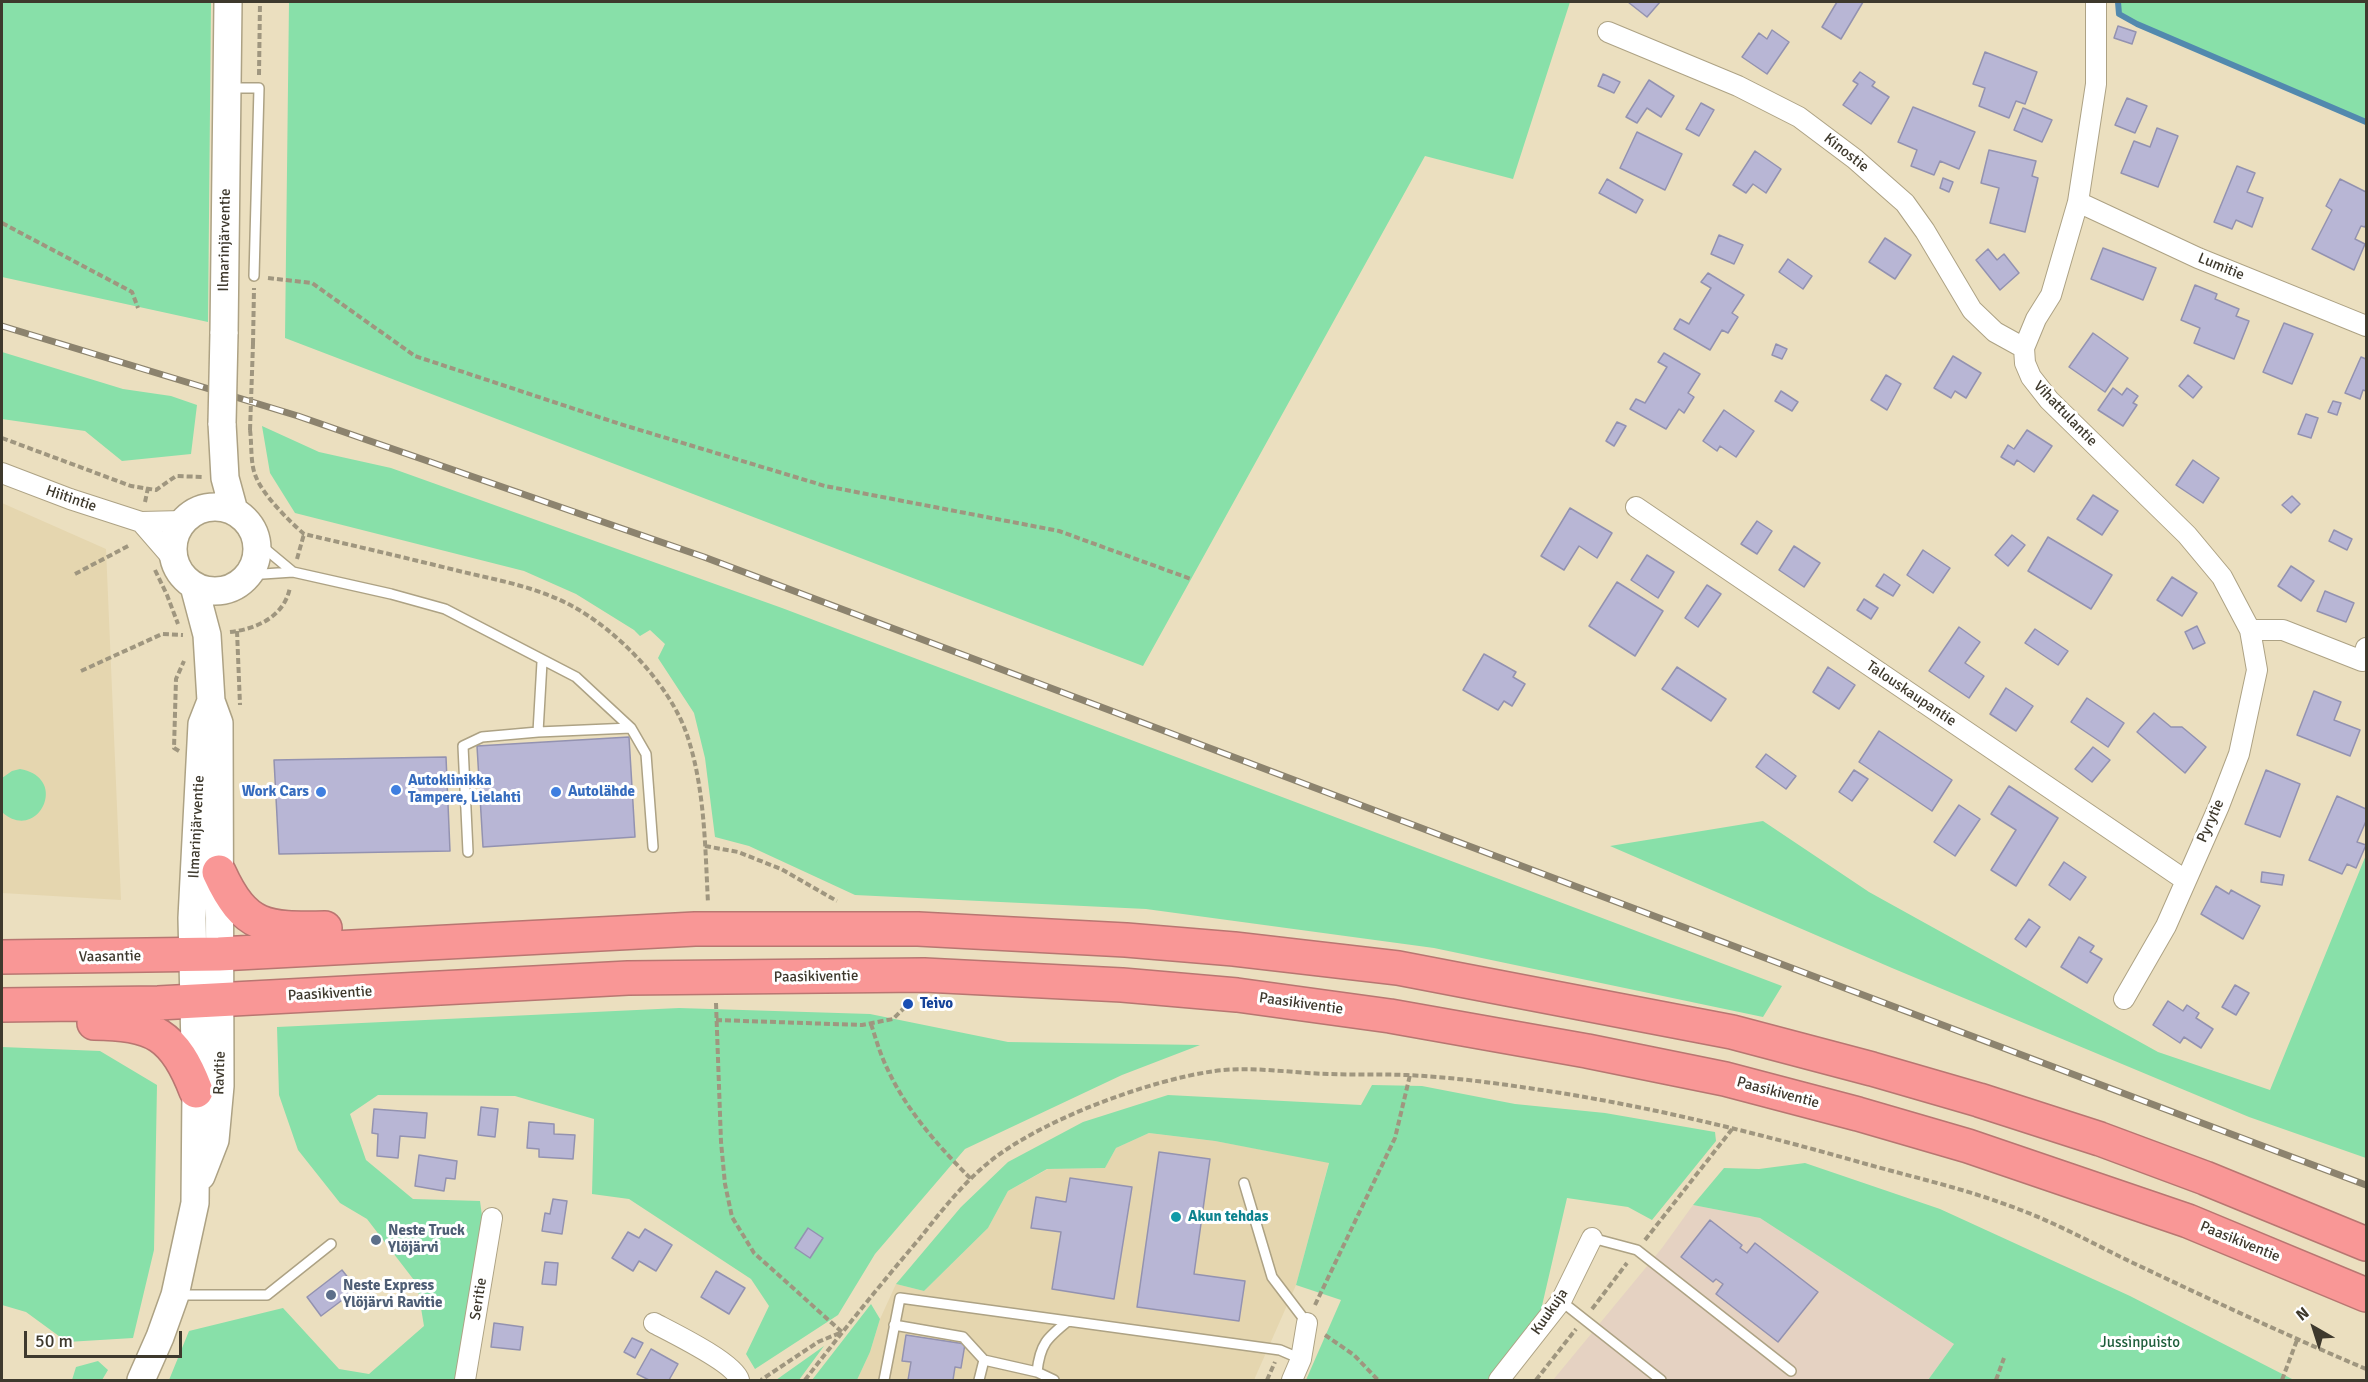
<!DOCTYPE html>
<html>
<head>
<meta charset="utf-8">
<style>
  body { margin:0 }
  #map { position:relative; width:2368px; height:1382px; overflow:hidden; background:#ebdfbf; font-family:Signika,sans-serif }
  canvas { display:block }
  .frame { position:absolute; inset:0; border:3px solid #3e392d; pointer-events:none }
  .north { position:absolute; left:2284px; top:1298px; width:60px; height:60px; -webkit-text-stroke:4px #fff; paint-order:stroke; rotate:321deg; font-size:16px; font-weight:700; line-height:24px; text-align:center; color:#3e392d }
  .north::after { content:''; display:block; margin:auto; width:21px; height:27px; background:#3e392d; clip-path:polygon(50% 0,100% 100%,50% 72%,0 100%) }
  .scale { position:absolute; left:24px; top:1331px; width:158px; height:27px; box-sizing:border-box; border:3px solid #3e392d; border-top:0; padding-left:8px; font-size:18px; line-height:21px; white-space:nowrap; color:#3e392d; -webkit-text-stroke:4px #fff; paint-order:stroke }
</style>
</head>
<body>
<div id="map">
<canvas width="2368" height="1382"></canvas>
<div class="frame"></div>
<div class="north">N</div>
<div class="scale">50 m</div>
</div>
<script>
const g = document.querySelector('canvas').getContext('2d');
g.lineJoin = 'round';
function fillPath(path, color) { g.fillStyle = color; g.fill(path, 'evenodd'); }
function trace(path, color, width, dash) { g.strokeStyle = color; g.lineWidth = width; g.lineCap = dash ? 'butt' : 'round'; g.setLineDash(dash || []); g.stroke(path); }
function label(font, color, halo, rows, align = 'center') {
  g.font = font + ' Signika,sans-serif'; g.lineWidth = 6; g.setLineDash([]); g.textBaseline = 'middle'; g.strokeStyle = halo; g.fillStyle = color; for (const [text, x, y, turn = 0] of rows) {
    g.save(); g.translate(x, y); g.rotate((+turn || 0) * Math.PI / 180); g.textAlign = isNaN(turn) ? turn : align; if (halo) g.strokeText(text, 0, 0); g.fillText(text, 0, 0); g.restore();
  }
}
const built = new Path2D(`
  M2,503L106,549L121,900L2,893Z
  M1149,1133L1215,1141L1329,1162L1296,1285L1254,1380H857L870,1352L880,1319L896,1284L924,1291L988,1228L1008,1191L1048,1169L1105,1168L1116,1148Z`);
const industrial = new Path2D(`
  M1693,1205L1760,1218L1954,1344L1928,1380H1553L1662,1248Z`);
const green = new Path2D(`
  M2,2H211L208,322L2,277Z
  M289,2H1570L1513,179L1425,156L1143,666L285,338Z
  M2118,2H2366V122L2137,24L2119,14Z
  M2,352L123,389L171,396L197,405L191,454L122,461L85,431L2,419Z
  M262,426L319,452L391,468L782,608L1782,986L1763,1017L1434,948L1146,909L855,895L749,846L715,837L705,758L694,713L658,658L665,644L650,630L640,636L634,630L576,594L524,571L295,513L270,473Z
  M20,769C71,778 37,844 2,812V778L12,771Z
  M1763,821L1869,892L2158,1052L2270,1090L2366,855V1158L2249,1117L1892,968L1610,846Z
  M679,1008L870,1014L1008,1042L1200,1045L1122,1075L965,1149L875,1254L838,1315L755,1369L746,1354L769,1306L751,1279L629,1199L592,1194L594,1119L515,1096L378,1095L350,1114L366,1160L413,1199L480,1201L484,1231L459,1380H169L189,1331L283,1308L339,1369L369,1374L424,1326L417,1284L367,1219L340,1203L298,1150L279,1095L277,1027Z
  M2,1047L100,1051L157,1085L154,1250L133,1338L67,1342L26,1312L2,1305Z
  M1372,1085L1422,1086L1515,1104L1605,1113L1715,1132L1716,1141L1652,1220L1628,1207L1567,1198L1541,1310L1487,1380H1306L1341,1300L1296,1285L1329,1163L1215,1141L1149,1133L1116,1148L1105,1168L1047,1169L1008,1191L988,1228L924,1291L896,1284L961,1207L1008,1162L1083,1122L1168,1095L1361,1105Z
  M1805,1163L1940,1209L2130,1296L2294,1380H1928L1954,1344L1760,1218L1693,1205L1724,1168L1759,1169Z
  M871,1304L880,1319L870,1352L857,1380H812Z
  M824,1346L799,1380H776Z
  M98,1361L108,1370L102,1380H72L76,1367Z`);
const stream = new Path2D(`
  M2118,2L2119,14L2137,24L2366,122`);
const building = new Path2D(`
  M1628,2H1660L1647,17Z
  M1837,2H1863L1841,39L1822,27Z
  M2118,26L2136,32L2132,44L2114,38Z
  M1772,30L1789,42L1767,74L1742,57L1759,33L1767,39Z
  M1985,52L2037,72L2025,104L2016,101L2009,118L1979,106L1985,88L1973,84Z
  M1860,72L1875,82L1872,86L1889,97L1871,124L1843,105L1858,84L1853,81Z
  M1603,74L1620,82L1614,93L1598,86Z
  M1649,80L1674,96L1661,117L1647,108L1637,123L1626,117Z
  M2127,98L2147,106L2135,133L2115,125Z
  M1701,103L1714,110L1699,136L1686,129Z
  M1913,107L1975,132L1959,169L1940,161L1934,175L1911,166L1917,150L1898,142Z
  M2023,108L2052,120L2042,142L2014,130Z
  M2157,128L2178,136L2158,187L2121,173L2134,141L2150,147Z
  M1637,132L1682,154L1665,190L1620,168Z
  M1989,150L2036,161L2032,176L2038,178L2025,232L1990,223L1999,188L1981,183Z
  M1755,151L1781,169L1766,193L1753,184L1746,193L1733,185Z
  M2237,166L2255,173L2247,192L2263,198L2252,227L2236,220L2232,229L2214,222Z
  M1943,178L1953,182L1949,192L1940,188Z
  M1607,179L1643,200L1636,213L1599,193Z
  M2340,179L2366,192V224L2365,227L2361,226L2355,239L2365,244L2354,270L2312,249L2332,210L2326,206Z
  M1719,235L1743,245L1734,264L1711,254Z
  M1885,238L1911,255L1895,279L1869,262Z
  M2103,248L2156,268L2143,300L2091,279Z
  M1988,249L1997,260L2004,254L2019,273L2000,290L1976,260Z
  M1788,259L1812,276L1803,289L1779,272Z
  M1708,273L1744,295L1732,313L1738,317L1728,333L1722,330L1710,350L1674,329L1680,319L1689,324L1711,288L1701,282Z
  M2195,285L2217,294L2215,299L2239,309L2236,316L2249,321L2234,359L2194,343L2200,328L2181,320Z
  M2284,323L2313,334L2292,384L2263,372Z
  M2093,333L2128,358L2105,392L2069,367Z
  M1776,344L1787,349L1782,359L1772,355Z
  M1664,353L1700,374L1688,393L1694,397L1684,413L1679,409L1666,429L1630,409L1636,399L1645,403L1667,367L1658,362Z
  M1953,356L1981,373L1966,398L1955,391L1951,398L1934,388Z
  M2361,357L2366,359V391L2363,390L2360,399L2345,393Z
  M1886,375L1901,384L1887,410L1871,400Z
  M2188,375L2202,387L2193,398L2179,386Z
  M2113,388L2122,395L2127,388L2138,396L2133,403L2137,405L2123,426L2098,410Z
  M1781,391L1798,402L1792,411L1775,401Z
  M2333,401L2341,403L2337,415L2328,412Z
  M1724,410L1754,431L1736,457L1720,446L1717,451L1703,441Z
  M2306,414L2318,418L2311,438L2298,434Z
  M1617,422L1626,426L1614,446L1606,441Z
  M2027,430L2052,446L2034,472L2017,460L2014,465L2001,457L2008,445L2014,449Z
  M2193,460L2219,478L2203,503L2176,485Z
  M2093,495L2118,511L2102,535L2077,519Z
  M2292,496L2300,504L2291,513L2282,505Z
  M1570,508L1612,533L1597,558L1579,546L1564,570L1541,556Z
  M1757,521L1772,531L1757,554L1741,544Z
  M2334,530L2352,539L2347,550L2329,541Z
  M2012,535L2025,545L2008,566L1995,555Z
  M2048,537L2112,575L2091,609L2028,571Z
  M1794,546L1820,563L1804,587L1779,570Z
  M1923,550L1950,568L1933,593L1907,575Z
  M1647,555L1674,572L1658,598L1631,580Z
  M2291,566L2314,581L2301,601L2278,586Z
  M1884,574L1900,585L1893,596L1876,586Z
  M2172,577L2197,593L2182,616L2157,600Z
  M1617,582L1663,611L1635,656L1589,626Z
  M1707,585L1721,594L1698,627L1685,618Z
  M2325,591L2354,603L2346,622L2317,611Z
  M1864,599L1878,608L1871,619L1857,610Z
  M2197,626L2205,643L2193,649L2185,632Z
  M1959,627L1980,642L1965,663L1984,676L1969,698L1929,671Z
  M2035,629L2068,651L2058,665L2025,643Z
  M1484,654L1516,672L1513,677L1525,684L1512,706L1504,701L1498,710L1463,690Z
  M1677,667L1726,699L1711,721L1662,689Z
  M1828,667L1855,685L1839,709L1813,692Z
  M2006,688L2033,706L2016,731L1990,714Z
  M2314,691L2341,702L2334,720L2360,730L2350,756L2297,735Z
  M2087,698L2124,723L2108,747L2071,722Z
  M2154,713L2171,727H2182L2206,747L2185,773L2137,732Z
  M1879,731L1952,780L1932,811L1859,762Z
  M629,737L635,837L483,847L477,746Z
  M2093,747L2110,760L2092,782L2075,769Z
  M1766,754L1796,776L1786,789L1756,767Z
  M446,757L450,851L279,854L274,760Z
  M1854,770L1868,779L1852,801L1839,792Z
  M2266,770L2300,784L2280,837L2245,824Z
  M2009,786L2058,818L2016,886L1991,870L2016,830L1991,814Z
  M2337,796L2366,809V821L2357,842L2366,845L2356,868L2347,864L2342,874L2309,860Z
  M1959,805L1980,819L1955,856L1934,842Z
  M2064,862L2086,877L2070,900L2049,885Z
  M2262,872L2284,875L2282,885L2261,882Z
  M2216,886L2229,894L2231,890L2260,906L2243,939L2201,914Z
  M2029,919L2040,927L2026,947L2015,939Z
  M2079,937L2094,946L2090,952L2102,959L2087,983L2061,967Z
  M2235,985L2249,993L2236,1015L2222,1007Z
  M2168,1001L2183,1011L2187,1005L2199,1013L2196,1018L2213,1029L2201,1048L2184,1037L2180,1043L2153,1025Z
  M481,1107L498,1109L495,1137L478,1135Z
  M374,1109L427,1113L425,1138L400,1136L398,1158L377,1156L378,1134L372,1133Z
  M529,1122L554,1124V1134L575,1135L573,1159L539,1157V1149L527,1148Z
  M1159,1152L1210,1159L1194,1274L1245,1281L1239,1321L1137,1307Z
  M419,1155L457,1161L455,1179L446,1178L444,1191L415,1186Z
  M1070,1178L1132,1187L1114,1299L1052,1289L1061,1232L1031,1228L1036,1197L1066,1202Z
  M553,1199L567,1201L562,1234L542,1231L545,1213L550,1214Z
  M1710,1220L1742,1245L1740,1248L1747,1253L1755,1243L1818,1292L1778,1342L1716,1294L1723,1284L1716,1279L1713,1282L1681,1257Z
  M808,1228L823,1238L810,1258L795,1248Z
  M645,1229L672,1245L656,1271L639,1261L633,1271L612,1258L628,1232L639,1238Z
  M545,1262L558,1263L556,1285L542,1284Z
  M342,1270L357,1289L321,1316L307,1297Z
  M716,1271L745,1288L729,1314L701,1297Z
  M494,1323L523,1327L520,1350L491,1347Z
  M906,1335L965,1344L961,1368L955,1367L953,1380H908L911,1362L902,1361Z
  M632,1338L643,1343L635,1358L624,1352Z
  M651,1349L678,1364L669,1380H649L637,1374Z`);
const path = new Path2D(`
  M259,75L260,2
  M2,223L132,292L138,308
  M268,278L312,283L415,356L620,424L825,486L1059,531L1191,579
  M253,344L254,288
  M250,430C252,444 250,464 256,477C263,495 289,521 304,534C355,546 407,558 459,571C497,580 537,587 572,606C617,630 668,683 686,732C705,786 705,846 708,903
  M2,438L131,486L156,490L176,476L204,477
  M145,502L148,488
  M297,559L304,534
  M155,570L167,595L178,624
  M75,574L130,545
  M237,631L240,705
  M230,632C257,629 285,616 290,587
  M81,671L162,634L183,635
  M179,751L174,748L176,679L184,661
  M705,846L738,852L781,869L837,901
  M716,1003L721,1142L725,1184L732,1217L754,1253L842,1332L818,1342L761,1380
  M716,1020L862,1025L893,1019L908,1004
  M871,1024C876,1039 880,1054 887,1068C906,1110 939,1147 971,1179
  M1645,1240L1733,1128
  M1315,1305L1395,1138L1410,1075
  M1592,1309L1627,1263
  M1325,1335L1354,1355L1378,1380
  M805,1380C842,1332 880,1285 920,1238C943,1209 967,1178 997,1156C1050,1117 1150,1080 1215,1071C1252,1066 1291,1073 1328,1074C1354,1075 1380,1074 1407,1075C1447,1077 1488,1082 1528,1088C1640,1104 1750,1131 1859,1162C1912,1177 1967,1189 2018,1209C2056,1223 2092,1243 2129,1261C2207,1298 2286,1335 2366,1369
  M1267,1380L1275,1362
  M1536,1380L1576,1329
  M1996,1380L2004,1358
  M2282,1380L2297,1340`);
const lane = new Path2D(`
  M228,88H259L254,276
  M257,542L293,572
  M248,575L293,572L391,594L445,609L576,677L631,728L646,754L653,847
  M538,732L631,728
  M468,852L463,746L482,737L538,732L542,662
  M1244,1183L1272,1277L1307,1323
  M1592,1238L1637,1250L1791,1371
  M177,1295H267L331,1244
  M1561,1301L1661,1380
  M894,1325L963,1337L984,1360L1037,1372L1054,1380
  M1037,1372C1040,1344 1047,1338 1068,1321
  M884,1380L900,1298L1280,1350L1301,1359
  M979,1380L984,1360`);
const street = new Path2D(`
  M2096,2V84L2078,202L2051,295L2036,319L2024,348L2025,363L2031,377L2049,400L2187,535L2222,577L2250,630H2283L2362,661L2366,648
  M1608,32L1738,86L1799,117L1855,159L1905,203L1925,231L1972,310L1995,332L2024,348
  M2078,202L2198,258L2366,326
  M2,473L70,499L141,522L183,521
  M1636,507L2185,880
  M141,522L174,560
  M2124,999L2166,926L2219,806L2239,754L2257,670L2250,630
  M654,1323C671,1332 735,1363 739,1380
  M465,1380L492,1218
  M1292,1380L1301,1359L1307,1323
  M1499,1380L1561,1301L1592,1238`);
const secondary = new Path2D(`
  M224,334L228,2
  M222,423L225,478L234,511
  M173 549a42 42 0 1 1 84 0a42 42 0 1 1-84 0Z
  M194,586L207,635L211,701L219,723L220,1086L215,1140L201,1176
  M141,1380L160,1337L175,1295L195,1203L196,1091L192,918L202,724L211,701`);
const highway = new Path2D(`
  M219,872C245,929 266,929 325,928
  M2,957L219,954L695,929H918L1126,940L1234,949L1398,968L1732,1032L1872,1069L1979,1100L2100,1139L2205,1178L2366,1244
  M2,1005L158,1003L628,978L924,975L1122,985L1237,995L1390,1016L1587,1051L1725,1079L1858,1114L1968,1146L2188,1221L2366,1295
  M94,1023C153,1023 175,1035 196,1091`);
const rail = new Path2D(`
  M2,326L298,416L704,557L2366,1185`);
const pathBridge = new Path2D(`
  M250,430L253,344`);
const secondaryBridge = new Path2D(`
  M222,423L224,334`);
const markers = [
  [396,790,6,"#3f7fe0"],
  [321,792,6,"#3f7fe0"],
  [556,792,6,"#3f7fe0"],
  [908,1004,6,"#1a4fb4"],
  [1176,1217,6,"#0f9aa8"],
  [376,1240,6,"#5c6f8a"],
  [331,1295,6,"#5c6f8a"]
];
const streetNames = [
  ["Kinostie",1846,153,38],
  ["Ilmarinjärventie",225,240,-89],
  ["Lumitie",2221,267,22],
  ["Vihattulantie",2065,414,46],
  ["Hiitintie",71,499,19],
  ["Talouskaupantie",1911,694,34],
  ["Pyrytie",2211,821,-66],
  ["Ilmarinjärventie",197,827,-87],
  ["Vaasantie",110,957,-1],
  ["Paasikiventie",816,977,-1],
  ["Paasikiventie",330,994,-3],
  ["Paasikiventie",1301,1004,8],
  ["Ravitie",220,1073,-88],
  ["Paasikiventie",1778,1093,15],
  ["Paasikiventie",2240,1242,22],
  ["Seritie",479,1299,-81],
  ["Kuukuja",1550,1312,-55]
];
const shopNames = [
  ["Autoklinikka",408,781],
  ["Tampere, Lielahti",408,798],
  ["Work Cars",309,792,"right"],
  ["Autolähde",568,792]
];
const transitNames = [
  ["Teivo",920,1004]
];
const cultureNames = [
  ["Akun tehdas",1188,1217]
];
const serviceNames = [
  ["Neste Truck",388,1231],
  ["Ylöjärvi",388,1248],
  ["Neste Express",343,1286],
  ["Ylöjärvi Ravitie",343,1303]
];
const parkNames = [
  ["Jussinpuisto",2140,1343]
];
fillPath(built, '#e5d6af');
fillPath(industrial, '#e5d2c2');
fillPath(green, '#88e0a9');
trace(stream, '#5289ae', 6);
fillPath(building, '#b8b6d5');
trace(building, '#9392b0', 1.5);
trace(lane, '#ada284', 12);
trace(street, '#ada284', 22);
trace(secondary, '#ada284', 30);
trace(highway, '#b87671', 36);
trace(path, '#9f967f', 4, [6, 3]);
trace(lane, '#fff', 9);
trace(street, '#fff', 20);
trace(secondary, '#fff', 27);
trace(highway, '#f99796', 33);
trace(rail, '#8c836e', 7);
trace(rail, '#fff', 4.5, [14]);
trace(secondaryBridge, '#ada284', 30, []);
trace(pathBridge, '#9f967f', 4, [6, 3]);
trace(secondaryBridge, '#fff', 27);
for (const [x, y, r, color] of markers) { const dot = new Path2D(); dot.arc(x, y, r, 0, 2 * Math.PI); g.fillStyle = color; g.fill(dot); trace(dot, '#fff', 2); }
label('15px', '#3e392d', '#fff', streetNames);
label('bold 15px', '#366cbe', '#fff', shopNames, 'left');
label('bold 15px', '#164399', '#fff', transitNames, 'left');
label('bold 15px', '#0d838f', '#fff', cultureNames, 'left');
label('bold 15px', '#4e5e75', '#fff', serviceNames, 'left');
label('15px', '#1e5e3b', '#fff', parkNames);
</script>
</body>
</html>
